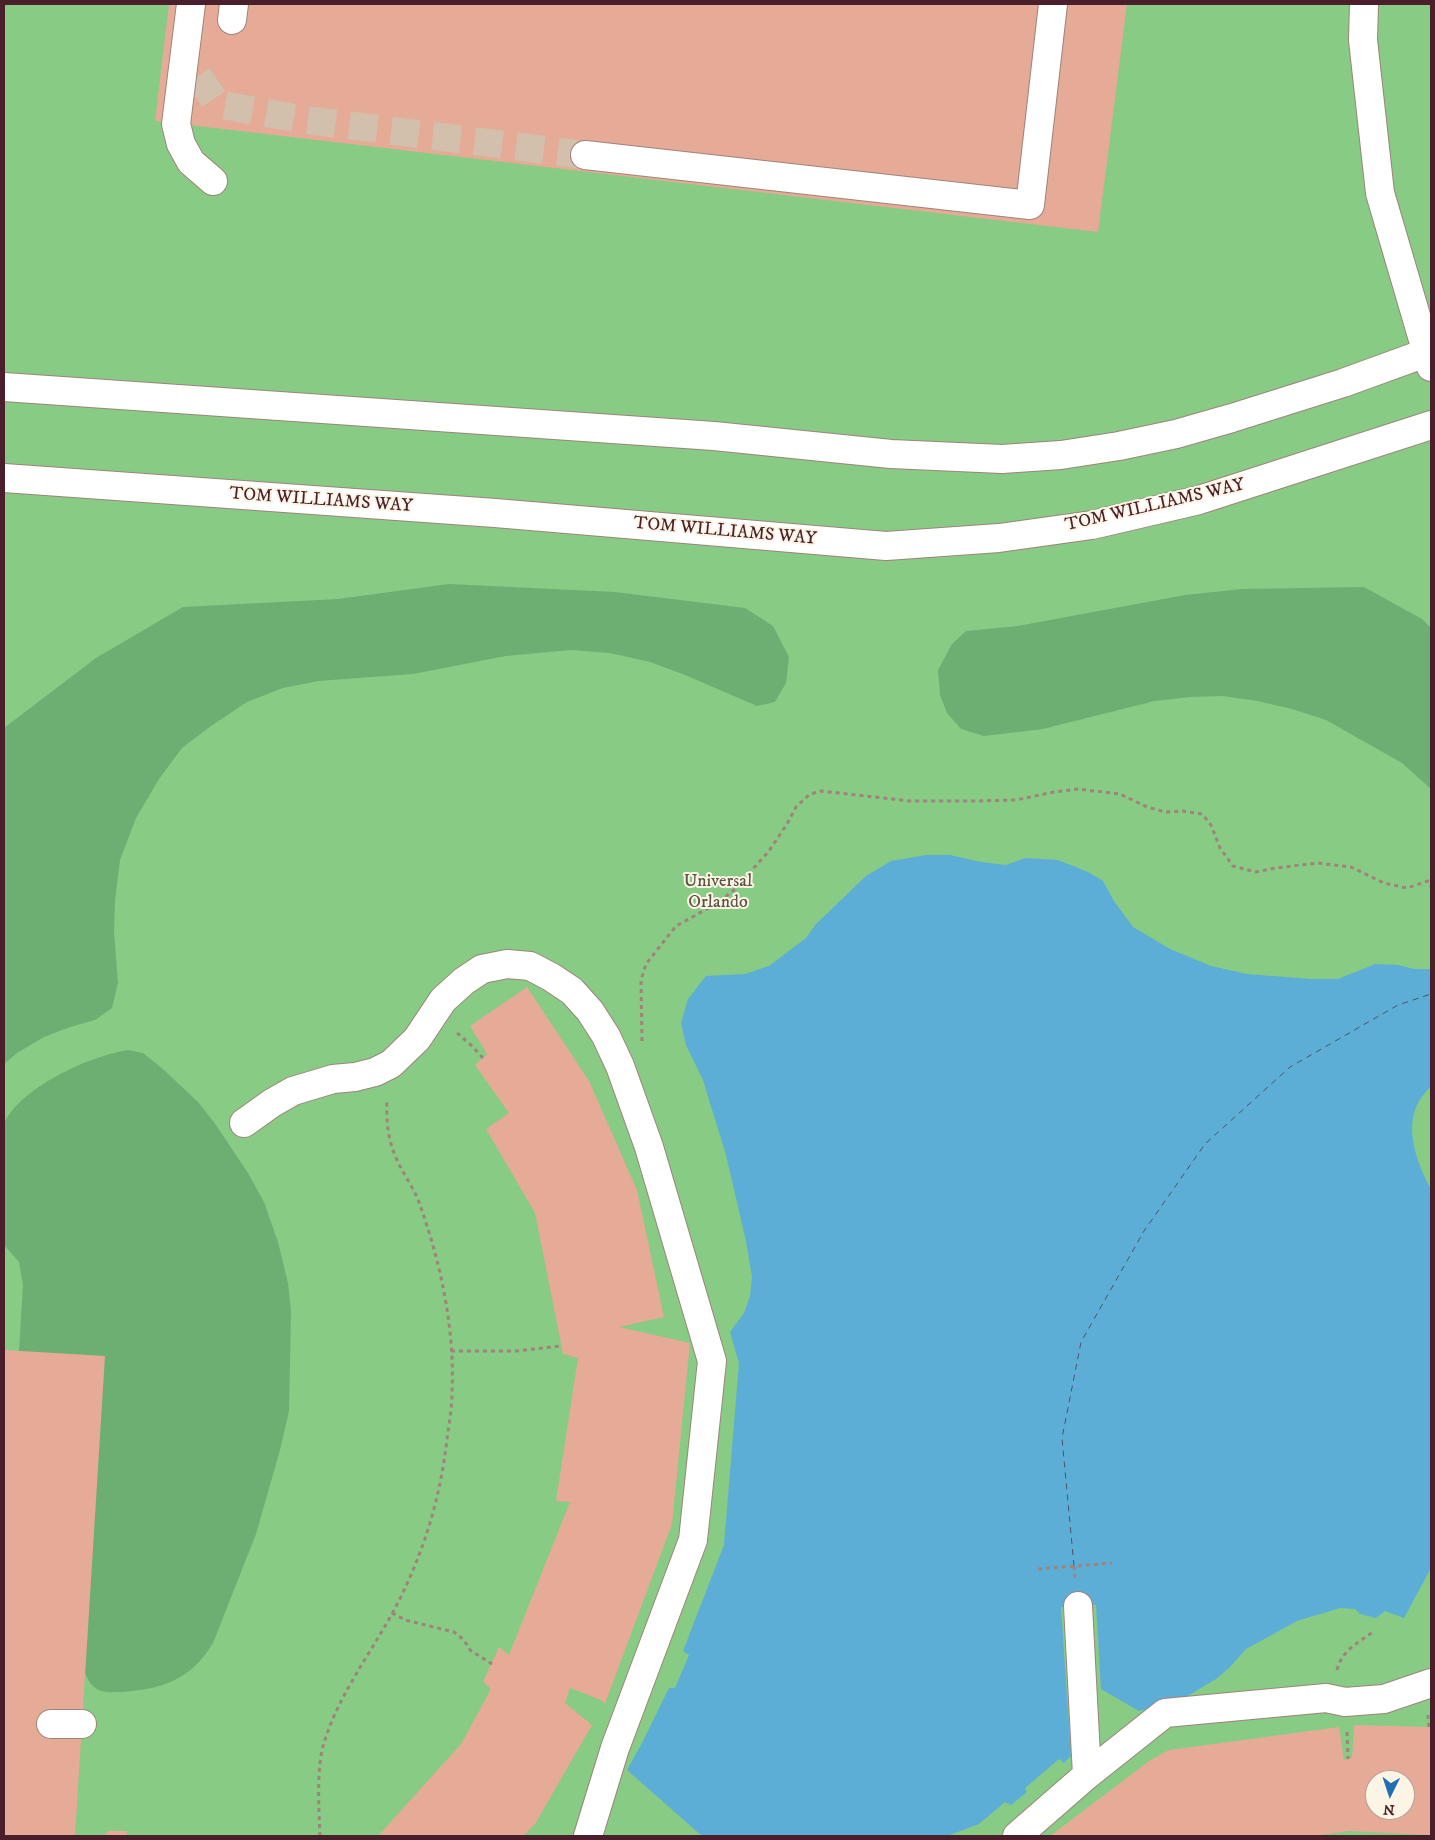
<!DOCTYPE html>
<html>
<head>
<meta charset="utf-8">
<style>
  body { margin:0 }
  #map { position:relative; width:1435px; height:1840px; overflow:hidden; background:#f4e7cc; font-family:"IM FELL DW Pica",serif }
  canvas { display:block }
  .frame { position:absolute; inset:0; border:5px solid #4a1f2b; pointer-events:none }
  .north { position:absolute; left:1365px; top:1770px; width:50px; height:50px; box-sizing:border-box; background:#fcf5e5; border:1px solid #b59f9b; border-radius:50%; rotate:184deg; font-size:14px; font-weight:700; line-height:20px; text-align:center; color:#4a1f2b }
  .north::after { content:''; display:block; margin:auto; width:18px; height:22px; background:#1f6fb2; clip-path:polygon(50% 0,100% 100%,50% 72%,0 100%) }
</style>
</head>
<body>
<div id="map">
<canvas width="1435" height="1840"></canvas>
<div class="frame"></div>
<div class="north">N</div>
</div>
<script>
const g = document.querySelector('canvas').getContext('2d');
g.lineJoin = 'round';
function fillPath(path, color) { g.fillStyle = color; g.fill(path, 'evenodd'); }
function trace(path, color, width, dash) { g.strokeStyle = color; g.lineWidth = width; g.lineCap = dash ? 'butt' : 'round'; g.setLineDash(dash || []); g.stroke(path); }
function label(font, color, halo, rows, align = 'center') {
  g.font = font + ' "IM FELL DW Pica",serif'; g.lineWidth = 4; g.setLineDash([]); g.textBaseline = 'middle'; g.strokeStyle = halo; g.fillStyle = color; for (const [text, x, y, turn = 0] of rows) {
    g.save(); g.translate(x, y); g.rotate((+turn || 0) * Math.PI / 180); g.textAlign = isNaN(turn) ? turn : align; if (halo) g.strokeText(text, 0, 0); g.fillText(text, 0, 0); g.restore();
  }
}
const green = new Path2D(`
  M4,4H1431V1836H4ZM1375,1780H1405V1810H1375Z`);
const forest = new Path2D(`
  M449,584L615,592L745,608L773,626L789,657L786,683L775,702L757,706L685,675L650,662L610,653L571,650L506,656L413,674L318,681L283,688L247,702L211,726L182,748L159,779L136,818L120,860L115,901L114,931L118,983L112,1008L95,1020L70,1027L44,1037L17,1053L4,1064V728L96,658L183,607L338,599Z
  M1364,587L1422,619L1431,628V789L1402,763L1326,720L1292,709L1257,701L1223,696L1190,697L1155,701L1043,729L984,736L961,729L947,713L940,695L938,670L952,644L966,631L1018,626L1185,595L1242,589Z
  M128,1050L143,1053L164,1070L199,1103L216,1125L248,1173L264,1202L278,1242L288,1283L291,1311L289,1411L280,1450L256,1534L213,1643C191,1680 162,1689 122,1692C111,1692 101,1694 93,1686C89,1683 87,1677 85,1673L19,1351L23,1285L19,1262L4,1245V1124C20,1087 90,1056 128,1050Z`);
const water = new Path2D(`
  M926,855H950L981,862L1006,865L1025,858L1058,860L1088,872L1103,881L1114,901L1133,927L1170,949L1211,966L1247,974L1310,979H1338L1375,964L1398,965L1414,969H1431V1087C1399,1114 1414,1158 1431,1189V1568L1404,1618L1385,1611L1376,1618L1360,1614L1355,1609L1340,1608L1297,1621L1246,1649L1229,1668L1216,1679L1179,1701L1139,1711L1101,1689L1096,1605L1061,1607L1071,1756L1064,1763L1059,1759L1025,1788L1027,1792L1011,1805L1005,1802L979,1824L947,1836H702L627,1770L643,1741L669,1688H675L689,1655L683,1651L724,1545L739,1363L730,1332L744,1313L750,1296L752,1277L746,1241L726,1155L703,1080L686,1045L681,1023L688,999L706,976L745,974L769,966L806,938L816,924L866,876L891,861Z`);
const ferry = new Path2D(`
  M1074,1566L1062,1438L1081,1342L1144,1231L1205,1144L1290,1067L1398,1005L1431,994`);
const building = new Path2D(`
  M169,4H1127L1098,232L155,121Z
  M527,987L589,1081L637,1190L664,1317L619,1327L690,1343L672,1524L605,1704L601,1700L570,1688L565,1703L592,1725L535,1824L523,1836H378L461,1744L491,1689L483,1682L499,1647L509,1655L570,1502L556,1501L578,1358L563,1354L535,1213L486,1129L509,1113L475,1065L487,1054L470,1026Z
  M4,1350L105,1356L75,1836H4Z
  M1354,1725L1431,1727V1835L1349,1831L1312,1836H1050L1149,1761L1169,1750L1339,1727L1344,1760L1352,1758ZM1375,1780H1405V1810H1375Z
  M107,1831H127L126,1836H106Z`);
const minorTunnel = new Path2D(`
  M198,76L217,104L306,120L585,155`);
const path = new Path2D(`
  M457,1033L472,1046L483,1058
  M642,1041L641,980L646,964L676,926L718,903L735,889L769,851L787,824L796,807L810,794L821,791L910,801H976L1016,800L1054,792L1078,789L1120,794L1147,807L1165,812L1183,811L1202,814L1211,825L1220,848L1233,866L1256,872L1276,868L1318,863L1351,867L1384,883L1407,888L1428,881L1431,887
  M451,1351H516L561,1346
  M1074,1566L1075,1578
  M1038,1569L1112,1563
  M392,1613L405,1620L454,1632L464,1640L470,1650L492,1664
  M1337,1670C1342,1650 1358,1643 1373,1632
  M1428,1715L1429,1727
  M1347,1732L1348,1759
  M320,1836C319,1809 316,1769 324,1743C338,1696 369,1656 393,1612C422,1558 440,1501 447,1439C449,1424 452,1408 452,1393C455,1330 441,1264 420,1205C415,1189 404,1176 397,1160C388,1141 386,1121 387,1100`);
const minor = new Path2D(`
  M191,4L176,124L181,144L191,162L213,181
  M1364,4L1363,40L1380,193L1431,367
  M232,20L234,4
  M585,155L1030,205L1053,4
  M4,387L714,436L891,454L1002,459L1061,455L1119,446L1176,434L1232,418L1343,383L1431,351
  M4,478L495,513L886,546L999,538L1092,525L1199,500L1431,425
  M244,1123L272,1103L293,1091L333,1079L355,1077L375,1072L391,1064L417,1039L443,1000L464,981L482,969L507,964L530,966L551,977L572,991L590,1011L606,1036L620,1066L649,1147L712,1361L693,1540L615,1748L588,1836
  M51,1724H82
  M1087,1775L1165,1713L1326,1698L1345,1702L1384,1699L1431,1683
  M1017,1836L1087,1775L1078,1606`);
const streetNames = [
  ["TOM WILLIAMS WAY",321,501,4],
  ["TOM WILLIAMS WAY",1155,506,-13],
  ["TOM WILLIAMS WAY",725,532,5]
];
const parkNames = [
  ["Universal",718,882],
  ["Orlando",718,903]
];
fillPath(green, '#87cb84');
fillPath(forest, '#6daf72');
fillPath(water, '#5caed7');
trace(ferry, '#505167', 1, [6, 5]);
fillPath(building, '#e5ab96');
trace(minorTunnel, '#d2bfac', 28, [28, 14]);
trace(minor, '#9f837c', 30);
trace(path, '#9f837c', 3, [4, 4]);
trace(minor, '#fff', 28);
label('18px', '#4a1f2b', '#fcf5e5', streetNames);
label('18px', '#5c5346', '#fcf5e5', parkNames);
</script>
</body>
</html>
